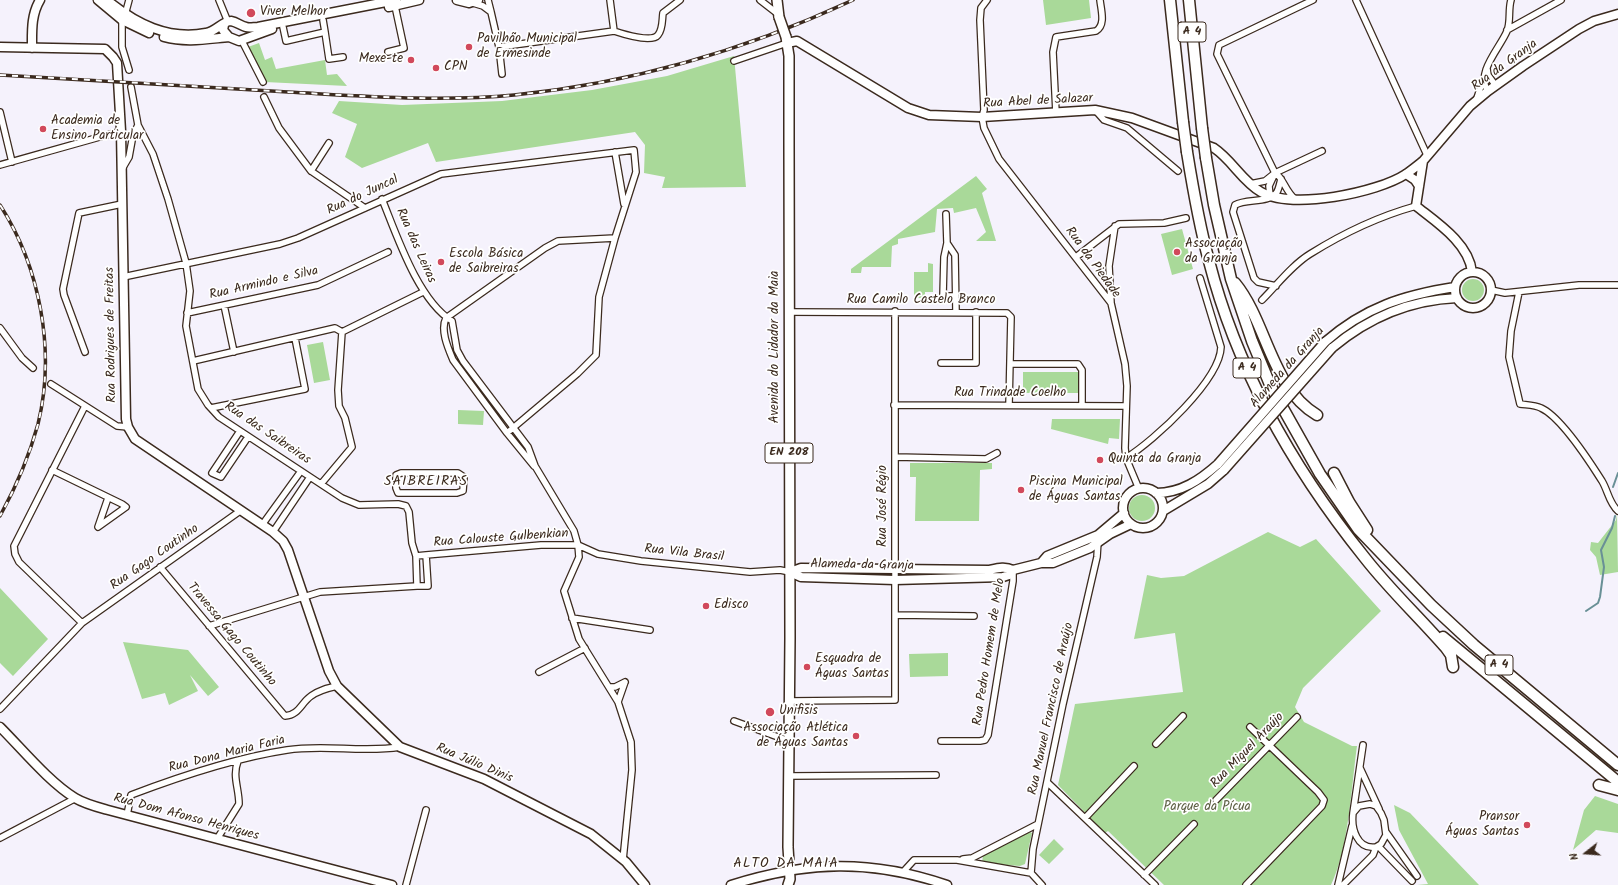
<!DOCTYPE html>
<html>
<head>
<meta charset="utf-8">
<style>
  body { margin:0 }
  #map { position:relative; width:1618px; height:885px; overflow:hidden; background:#f5f2fc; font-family:Kalam,sans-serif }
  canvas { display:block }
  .north { position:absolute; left:1566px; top:833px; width:40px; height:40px; -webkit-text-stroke:3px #fff; paint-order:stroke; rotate:253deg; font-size:11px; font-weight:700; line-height:16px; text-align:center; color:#3b2a1e }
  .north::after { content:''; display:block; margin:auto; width:14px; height:18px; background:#3b2a1e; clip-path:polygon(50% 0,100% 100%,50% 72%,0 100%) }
</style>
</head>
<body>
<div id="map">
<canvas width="1618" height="885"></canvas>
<div class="north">N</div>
</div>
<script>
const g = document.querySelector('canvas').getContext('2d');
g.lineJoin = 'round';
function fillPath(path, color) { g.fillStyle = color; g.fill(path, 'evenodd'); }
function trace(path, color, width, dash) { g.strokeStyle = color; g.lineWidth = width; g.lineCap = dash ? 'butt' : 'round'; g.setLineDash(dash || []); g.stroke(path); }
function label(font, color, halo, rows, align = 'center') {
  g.font = font + ' Kalam,sans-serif'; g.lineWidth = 3.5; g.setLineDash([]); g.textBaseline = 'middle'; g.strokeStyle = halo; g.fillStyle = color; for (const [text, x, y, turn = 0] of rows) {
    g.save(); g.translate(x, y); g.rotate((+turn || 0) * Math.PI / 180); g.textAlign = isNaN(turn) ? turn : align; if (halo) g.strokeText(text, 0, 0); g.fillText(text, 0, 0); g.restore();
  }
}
const green = new Path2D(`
  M1043,0H1089L1091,18L1046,25Z
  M259,43L265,60L272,57L276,69L325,60L327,75L337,74L347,86L265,82L248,47Z
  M734,56L746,187L662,188L665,177L644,173L645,145L635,132L436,162L428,143L362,168L345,157L357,124L332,113L339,101L402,105L502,101L592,90L667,76Z
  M976,176L987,189L982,193L996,241H976L986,232L976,208L954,213L953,208L937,209L935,232L898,239V244L892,246L891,267H862L861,273H851V269Z
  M1182,229L1193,269L1172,275L1161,234Z
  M928,263L933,264V292H925V298H914V272H928Z
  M1462 290a11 11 0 1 1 22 0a11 11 0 1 1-22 0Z
  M323,342L330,380L314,383L307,345Z
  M1023,372H1079V393H1023Z
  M458,410L484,411L483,425L458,424Z
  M1052,419H1120L1119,439L1109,438L1108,444L1051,429Z
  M910,463H992V469L980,470L979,521H915L916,477H910Z
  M1129 508a13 13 0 1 1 26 0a13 13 0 1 1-26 0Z
  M1617,514L1618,572L1600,575L1596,557L1590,550L1591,542L1598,543L1616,520Z
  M1268,532L1300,547L1316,539L1381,611L1303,688L1295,707L1304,722L1352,746H1357C1351,789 1349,847 1331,885H1164L1108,831L1105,833L1058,785L1075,704L1183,692L1175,633L1134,639L1147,575L1161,578L1184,576Z
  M0,588L48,639L13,676L0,663Z
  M123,642L188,650L219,687L208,696L190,675L198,691L169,705L165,693L142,699Z
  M948,653V676L910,677L909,654Z
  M1595,796L1618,804V833L1596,830L1573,850L1584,810Z
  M1394,805L1410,813L1479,885H1417L1428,884L1399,830Z
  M1030,832L1032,833L1025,864L1020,866L982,863L983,855Z
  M1054,839L1064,849L1049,864L1039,855Z`);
const stream = new Path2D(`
  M1613,487L1618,473
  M1586,611L1598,603L1600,597L1604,567L1601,550L1612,528L1615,516`);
const street = new Path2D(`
  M219,0L228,22
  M610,0L614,31
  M760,0L778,14
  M987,0L981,8L980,20L984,110L982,117L984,128L999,159L1111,303L1125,364L1127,386L1125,448L1126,458L1139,489
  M1356,0L1427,155
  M473,3L483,6L491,12L488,0
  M491,12L499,47L502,74
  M125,15L129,0
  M122,20V47L129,70
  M283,27L286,41L325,32L323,20
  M1507,30L1561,0
  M325,32L329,59L343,57
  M242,41L263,82
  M499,47L614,31C623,34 652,43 658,35C663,29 662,20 663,13L680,0
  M388,52L404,48L395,6
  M734,61L787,43
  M1487,69L1488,75L1496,86
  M1488,91C1475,73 1500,48 1507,31C1511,22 1508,10 1511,0
  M264,97L279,128L311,171
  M1476,101L1483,80
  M1096,111L1104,120L1127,128L1178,171
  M0,112L12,162
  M1056,113L1053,52L1056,37L1096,31C1106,25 1101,10 1100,0
  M138,125L153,154L168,199L186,263L190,291L186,326L198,389L208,405L219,417L342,498L359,505L398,504L406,506L409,512L412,543L416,556L417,586H428L426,555L416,556
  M329,143L311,171L365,208
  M615,152L624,204
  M0,165L121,131
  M122,169L129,157L133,135L138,125L131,87
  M1275,173L1217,54L1219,45L1313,0
  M1250,184L1265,181L1275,173L1322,151
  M1270,196L1269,186L1275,173C1283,177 1285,191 1295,199
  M382,199C397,236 418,300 452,321L457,350L463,361L528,447L535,466L574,531L578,545L579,557L564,591L579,639L618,702L631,742L632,770L623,860
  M946,214L947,243
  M1076,257L1119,224L1164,223L1186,218
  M123,277L280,244L298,238L441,174L634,150L636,172L615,238L599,297L596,355L577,374L507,433
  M1276,286L1258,282L1254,278L1233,212L1235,205C1247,198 1269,204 1277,192C1279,188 1280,183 1281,179
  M1491,290L1505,293L1579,285H1618
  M1519,292L1511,331L1509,357L1520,404C1527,405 1535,405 1541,408C1561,417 1590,462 1602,481C1608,491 1609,503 1618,511
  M956,296H943L944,257L947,243L955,255L956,312
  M1262,300C1277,285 1292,265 1310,254C1342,234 1380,216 1416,206
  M1111,303L1109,266L1115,226
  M224,305L234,352
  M789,312L1007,313L1011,317L1009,405
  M187,313L318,285L388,252
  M0,328L22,358L33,368
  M85,352L64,295L63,289L79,213L122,204
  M193,361L335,328L342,332
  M941,363H976V312
  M1010,364H1078L1082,370V405
  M51,384L117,426L128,427
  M894,405L1126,406
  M211,408L305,389L295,338
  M240,431L212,473L221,477L248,437
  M895,457L986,459L997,453
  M1126,458C1155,440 1220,380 1221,347L1200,278
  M534,466L507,433L453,360C448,348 440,330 446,318L545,248L558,241L615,238
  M52,470L122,504L126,507L98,527L108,498
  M401,473H458L464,477L463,491L457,493H398L396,488V475Z
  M321,484L352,447L345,418L339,406L338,390L342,332L423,292
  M262,525L301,471
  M273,532L310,477
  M426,555L541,545H578L598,554L641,561L750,572L780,570L790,572
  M160,567L285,716C299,715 301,703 311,696C319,690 328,688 337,686
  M895,615L974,616
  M572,618L650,630
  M82,623L19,562L15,554L14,546L85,406
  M209,626L320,592L417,586
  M539,672L585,648
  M610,687H615L625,682
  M789,701L895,700V311
  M618,702L625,682
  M0,709L82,623L240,511
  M734,721L789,741
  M941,741H980L985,740L988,735L1013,581V570
  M1156,744L1183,716
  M1360,768L1379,809
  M789,776L936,775
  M1048,783L1155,885
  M1216,800L1297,717
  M1353,813L1363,745
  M127,815L131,795C181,776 234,758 287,750C324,744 363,753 400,747
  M1085,818L1134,766
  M1386,832L1417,876
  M0,838L76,798
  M217,839L239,804C239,788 232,776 238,761
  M1378,846L1412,881
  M963,859L972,858L1038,824
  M903,872L914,860H957L1031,873
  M1144,875L1194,824
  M406,885L426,810
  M1042,885L1031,873L1033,849L1063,704L1097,557L1098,541
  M1246,885L1322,806L1324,800L1318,792L1250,727
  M1338,885L1352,826
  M1343,885L1373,855L1376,847L1381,844L1386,835L1384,820L1381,813L1376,806L1370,804L1359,806L1353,813C1351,828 1357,850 1376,847`);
const secondary = new Path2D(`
  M98,0L122,20L149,33
  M107,0C136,24 168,40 206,33C215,32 223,21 231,21C237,22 241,26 246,27C249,28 254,27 258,27L396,0
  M457,0L469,3L478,0
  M389,7L419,0
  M224,25L223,30L229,37L239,41L272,29
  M164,37C186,43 207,39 229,37
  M787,43L797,41L908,108L929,115L982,117L1095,110L1132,118L1214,148C1232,160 1242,181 1261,192C1292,210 1377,193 1406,174C1412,170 1418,165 1423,161
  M0,47L105,49L113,57L117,63L121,131L126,419L128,427L135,439L273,532L283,541L288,550L329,671L337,686L400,747L484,779L591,834L626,862L645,885
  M32,48C32,31 31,15 40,0
  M1406,174L1415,180L1419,186
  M1455 290a18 18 0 1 1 36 0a18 18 0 1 1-36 0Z
  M1472,272C1469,243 1436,222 1416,206L1423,161L1470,106L1488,91L1523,66L1579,29L1594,21L1618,14
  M1325,342C1365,307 1404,295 1455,287
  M1332,348C1369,317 1409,300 1457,298
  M1123 508a20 20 0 1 1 40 0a20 20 0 1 1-40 0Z
  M1156,493C1181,493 1200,480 1218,464
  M1163,511L1208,484L1224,470
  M1041,563L1047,556L1098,535L1124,513
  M790,572L801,577L895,580L1003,577L1009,575L1013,570L1041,563H1053L1090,548L1110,534L1131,524
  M790,572L801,568L989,570C998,568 1005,566 1013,570
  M0,727C22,749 49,782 75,798C85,804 97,807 108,810L392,885
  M731,885C807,861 871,859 947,885`);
const primary = new Path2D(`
  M777,0L779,17
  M786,37L789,56V144L790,638L788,847L790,879L788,885`);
const highway = new Path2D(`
  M1170,0L1183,122
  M1189,0L1202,128
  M1187,152C1193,189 1199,225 1209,261C1237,370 1295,471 1365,558C1390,590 1419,617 1446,648L1451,655L1453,667
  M1206,158L1214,205L1231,279L1252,341L1271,387L1320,474L1358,529L1431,605L1474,645L1618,765
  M1235,283C1267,322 1271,388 1317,415
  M1334,473L1349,502L1367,530
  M1443,637L1618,782
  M1599,785L1618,790`);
const rail = new Path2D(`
  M0,75C96,80 192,86 288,92C363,96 439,102 514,95C633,83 746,50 853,0
  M0,205C40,267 56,351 38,424C29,457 16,487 0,516`);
const secondaryBridge = new Path2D(`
  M1218,464L1325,342
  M1224,470L1332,348`);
const primaryBridge = new Path2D(`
  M779,17L786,37`);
const highwayBridge = new Path2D(`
  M1183,122L1187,152
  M1202,128L1206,158`);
const markers = [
  [251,13,5,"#d1495b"],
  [469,47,4,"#d1495b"],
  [411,60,4,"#d1495b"],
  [436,68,4,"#d1495b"],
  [43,129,4,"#d1495b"],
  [1177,252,4,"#d1495b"],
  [441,262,4,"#d1495b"],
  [1100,460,4,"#d1495b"],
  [1021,490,4,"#d1495b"],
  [706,606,4,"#d1495b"],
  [807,667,4,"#d1495b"],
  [770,712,5,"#d1495b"],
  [856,736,4,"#d1495b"],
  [1527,825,4,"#d1495b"]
];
const shields = [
  [1192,32,28],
  [1247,368,28],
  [789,453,48],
  [1499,665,28]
];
const shieldNames = [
  ["A 4",1192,32],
  ["A 4",1247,368],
  ["EN 208",789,453],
  ["A 4",1499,665]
];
const poiNames = [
  ["Viver Melhor",260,13],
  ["Pavilhão Municipal",477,40],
  ["de Ermesinde",477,55],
  ["Mexe-te",403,60,"right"],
  ["CPN",444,68],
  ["Academia de",51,122],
  ["Ensino Particular",51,137],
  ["Associação",1185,245],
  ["da Granja",1185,260],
  ["Escola Básica",449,255],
  ["de Saibreiras",449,270],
  ["Quinta da Granja",1108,460],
  ["Piscina Municipal",1029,483],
  ["de Águas Santas",1029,498],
  ["Edisco",714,606],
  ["Esquadra de",815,660],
  ["Águas Santas",815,675],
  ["Unifisis",779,712],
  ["Associação Atlética",848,729,"right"],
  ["de Águas Santas",848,744,"right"],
  ["Pransor",1519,818,"right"],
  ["Águas Santas",1519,833,"right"]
];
const streetNames = [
  ["Rua da Granja",1505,66,-36],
  ["Rua Abel de Salazar",1038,102,-3],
  ["Rua do Juncal",363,196,-25],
  ["Rua das Leiras",415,246,66],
  ["Rua da Piedade",1092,263,54],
  ["Rua Armindo e Silva",264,284,-13],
  ["Rua Camilo Castelo Branco",921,301],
  ["Rua Rodrigues de Freitas",112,335,-91],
  ["Avenida do Lidador da Maia",776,347,-90],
  ["Alameda da Granja",1288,368,-48],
  ["Rua Trindade Coelho",1010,394],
  ["Rua das Saibreiras",267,434,34],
  ["Rua José Régio",884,506,-90],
  ["Rua Calouste Gulbenkian",501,539,-4],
  ["Rua Vila Brasil",684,554,6],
  ["Rua Gago Coutinho",155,558,-35],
  ["Alameda da Granja",862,566,1],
  ["Travessa Gago Coutinho",231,635,50],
  ["Rua Pedro Homem de Melo",990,652,-81],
  ["Rua Manuel Francisco de Araújo",1052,709,-78],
  ["Rua Miguel Araújo",1248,751,-46],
  ["Rua Dona Maria Faria",227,755,-14],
  ["Rua Júlio Dinis",474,764,23],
  ["Rua Dom Afonso Henriques",186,818,15]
];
const parkNames = [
  ["Parque da Pícua",1207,808]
];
const neighbourhoodNames = [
  ["SAIBREIRAS",426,483],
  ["ALTO DA MAIA",786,865]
];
fillPath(green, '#a9d999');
trace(stream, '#699096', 2);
trace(street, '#3b2a1e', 8);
trace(secondary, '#3b2a1e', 11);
trace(primary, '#3b2a1e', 12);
trace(highway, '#3b2a1e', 13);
trace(street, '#fff', 5.5);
trace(secondary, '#fff', 8);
trace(primary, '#fff', 9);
trace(highway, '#fff', 10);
trace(rail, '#3b2a1e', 3.5);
trace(rail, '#fff', 2, [6]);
trace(secondaryBridge, '#3b2a1e', 11, []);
trace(primaryBridge, '#3b2a1e', 12, []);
trace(highwayBridge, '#3b2a1e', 13, []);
trace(secondaryBridge, '#fff', 8);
trace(primaryBridge, '#fff', 9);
trace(highwayBridge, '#fff', 10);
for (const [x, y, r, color] of markers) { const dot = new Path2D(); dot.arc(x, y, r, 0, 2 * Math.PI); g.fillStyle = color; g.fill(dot); trace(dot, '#fff', 1.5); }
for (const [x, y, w] of shields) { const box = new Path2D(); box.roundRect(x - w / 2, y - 10, w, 20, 3); g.fillStyle = '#fff'; g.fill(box); trace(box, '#3b2a1e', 1); }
label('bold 12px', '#3b2a1e', null, shieldNames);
label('13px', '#3b2a1e', '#fff', poiNames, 'left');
label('13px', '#3b2a1e', '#fff', streetNames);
label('13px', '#5c5f43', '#fff', parkNames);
g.letterSpacing = '1px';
label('14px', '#3b2a1e', '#fff', neighbourhoodNames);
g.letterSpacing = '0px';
</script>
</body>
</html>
